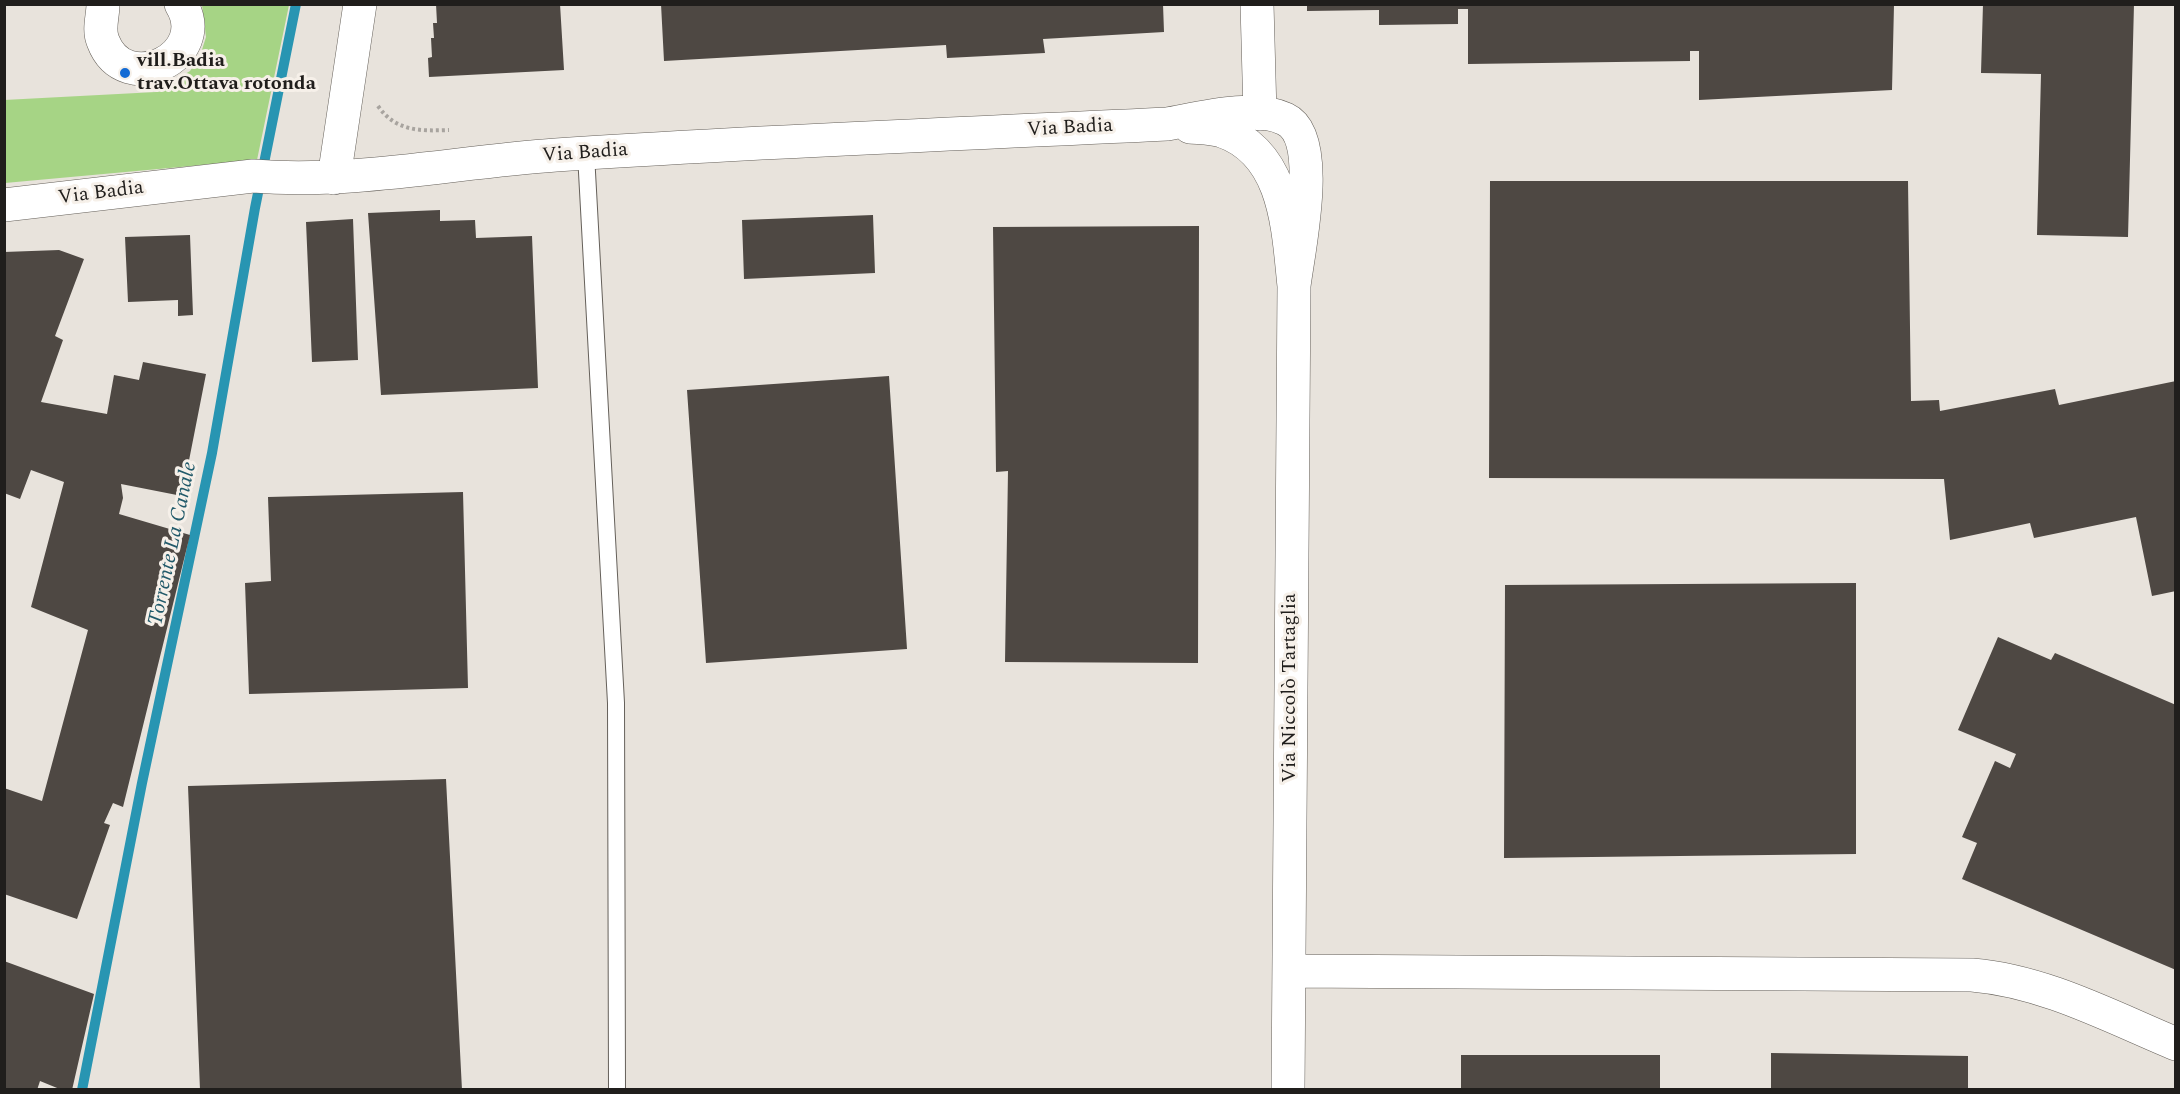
<!DOCTYPE html>
<html>
<head>
<meta charset="utf-8">
<style>
  body { margin:0 }
  #map { position:relative; width:2180px; height:1094px; overflow:hidden; background:#e8e3dc; font-family:Spectral,serif }
  canvas { display:block }
  .frame { position:absolute; inset:0; border:6px solid #201e1c; pointer-events:none }
</style>
</head>
<body>
<div id="map">
<canvas width="2180" height="1094"></canvas>
<div class="frame"></div>
</div>
<script>
const g = document.querySelector('canvas').getContext('2d');
g.lineJoin = 'round';
function fillPath(path, color) { g.fillStyle = color; g.fill(path, 'evenodd'); }
function trace(path, color, width, dash) { g.strokeStyle = color; g.lineWidth = width; g.lineCap = dash ? 'butt' : 'round'; g.setLineDash(dash || []); g.stroke(path); }
function label(font, color, halo, rows, align = 'center') {
  g.font = font + ' Spectral,serif'; g.lineWidth = 6; g.setLineDash([]); g.textBaseline = 'middle'; g.strokeStyle = halo; g.fillStyle = color; for (const [text, x, y, turn = 0] of rows) {
    g.save(); g.translate(x, y); g.rotate((+turn || 0) * Math.PI / 180); g.textAlign = isNaN(turn) ? turn : align; if (halo) g.strokeText(text, 0, 0); g.fillText(text, 0, 0); g.restore();
  }
}
const green = new Path2D(`
  M202,5H289L257,160L5,183L4,100L156,92L190,71L200,56L206,37Z`);
const stream = new Path2D(`
  M82,1090L142,783L212,453L255,208L296,4`);
const building = new Path2D(`
  M436,4H560L564,70L429,77L428,58L432,57L431,38H434L433,23H437Z
  M661,4H1163L1164,32L1043,39L1045,53L947,58L946,45L664,61Z
  M1983,4H2134L2128,237L2037,235L2041,74L1981,73Z
  M1307,5H1894L1892,90L1699,100V51H1690V61L1468,64V9H1458V24L1379,25V10L1307,11Z
  M1490,181H1908L1911,401L1939,400L1940,411L2055,389L2059,405L2176,381V591L2152,596L2136,517L2034,538L2030,523L1950,540L1944,479L1489,478Z
  M440,210V221L475,220L476,238L532,236L538,388L381,395L368,213Z
  M873,215L875,273L744,279L742,220Z
  M353,219L358,360L312,362L306,222Z
  M1199,226L1198,663L1005,662L1008,471L996,472L993,227Z
  M190,235L193,315L178,316V300L128,302L125,237Z
  M59,250L84,259L55,336L63,340L41,402L107,414L114,375L139,380L143,362L206,374L182,496L121,484L123,498L119,514L190,535L123,807L113,803L104,823L110,825L77,919L4,894V788L42,801L88,630L31,607L64,482L31,470L20,499L4,493V252Z
  M889,376L907,649L706,663L687,390Z
  M463,492L468,688L249,694L245,583L271,581L268,497Z
  M1856,583V854L1504,858L1505,585Z
  M1998,637L2051,660L2055,653L2176,705V970L1962,879L1977,843L1962,837L1995,761L2010,768L2016,754L1958,730Z
  M446,779L462,1090H200L188,786Z
  M4,961L94,994L72,1090H62L40,1081L37,1090H4Z
  M1771,1053L1968,1056V1090H1771Z
  M1461,1055H1660V1090H1461Z`);
const path = new Path2D(`
  M378,106C396,132 421,131 449,130`);
const service = new Path2D(`
  M586,154L616,703L617,1090`);
const minor = new Path2D(`
  M103,4C103,17 98,29 103,41C125,99 213,56 181,4
  M1257,4L1260,114
  M1190,127C1200,128 1212,128 1222,131C1287,153 1288,231 1294,286L1288,1090
  M334,178L360,4
  M4,205L253,176C354,184 455,162 556,155C759,141 963,134 1167,124C1201,118 1253,104 1285,119C1324,137 1298,252 1294,286
  M1289,971L1972,975C2044,981 2109,1016 2176,1044`);
const markers = [
  [125,73,6,"#146bd4"]
];
const poiNames = [
  ["vill.Badia",137,62],
  ["trav.Ottava rotonda",137,85]
];
const streetNames = [
  ["Via Badia",1070,129,-3],
  ["Via Badia",585,154,-4],
  ["Via Badia",101,194,-7],
  ["Via Niccolò Tartaglia",1291,688,-90]
];
const waterNames = [
  ["Torrente La Canale",174,544,-78]
];
fillPath(green, '#a6d485');
trace(stream, '#2895b2', 10);
fillPath(building, '#4e4843');
trace(service, '#65605a', 18);
trace(minor, '#65605a', 34);
trace(path, '#a8a49f', 4, [3, 3]);
trace(service, '#fff', 16);
trace(minor, '#fff', 33);
for (const [x, y, r, color] of markers) { const dot = new Path2D(); dot.arc(x, y, r, 0, 2 * Math.PI); g.fillStyle = color; g.fill(dot); trace(dot, '#f6f0e9', 2); }
label('bold 20px', '#201e1c', '#f6f0e9', poiNames, 'left');
label('20px', '#201e1c', '#f6f0e9', streetNames);
label('italic 21px', '#225a6a', '#f6f0e9', waterNames);
</script>
</body>
</html>
